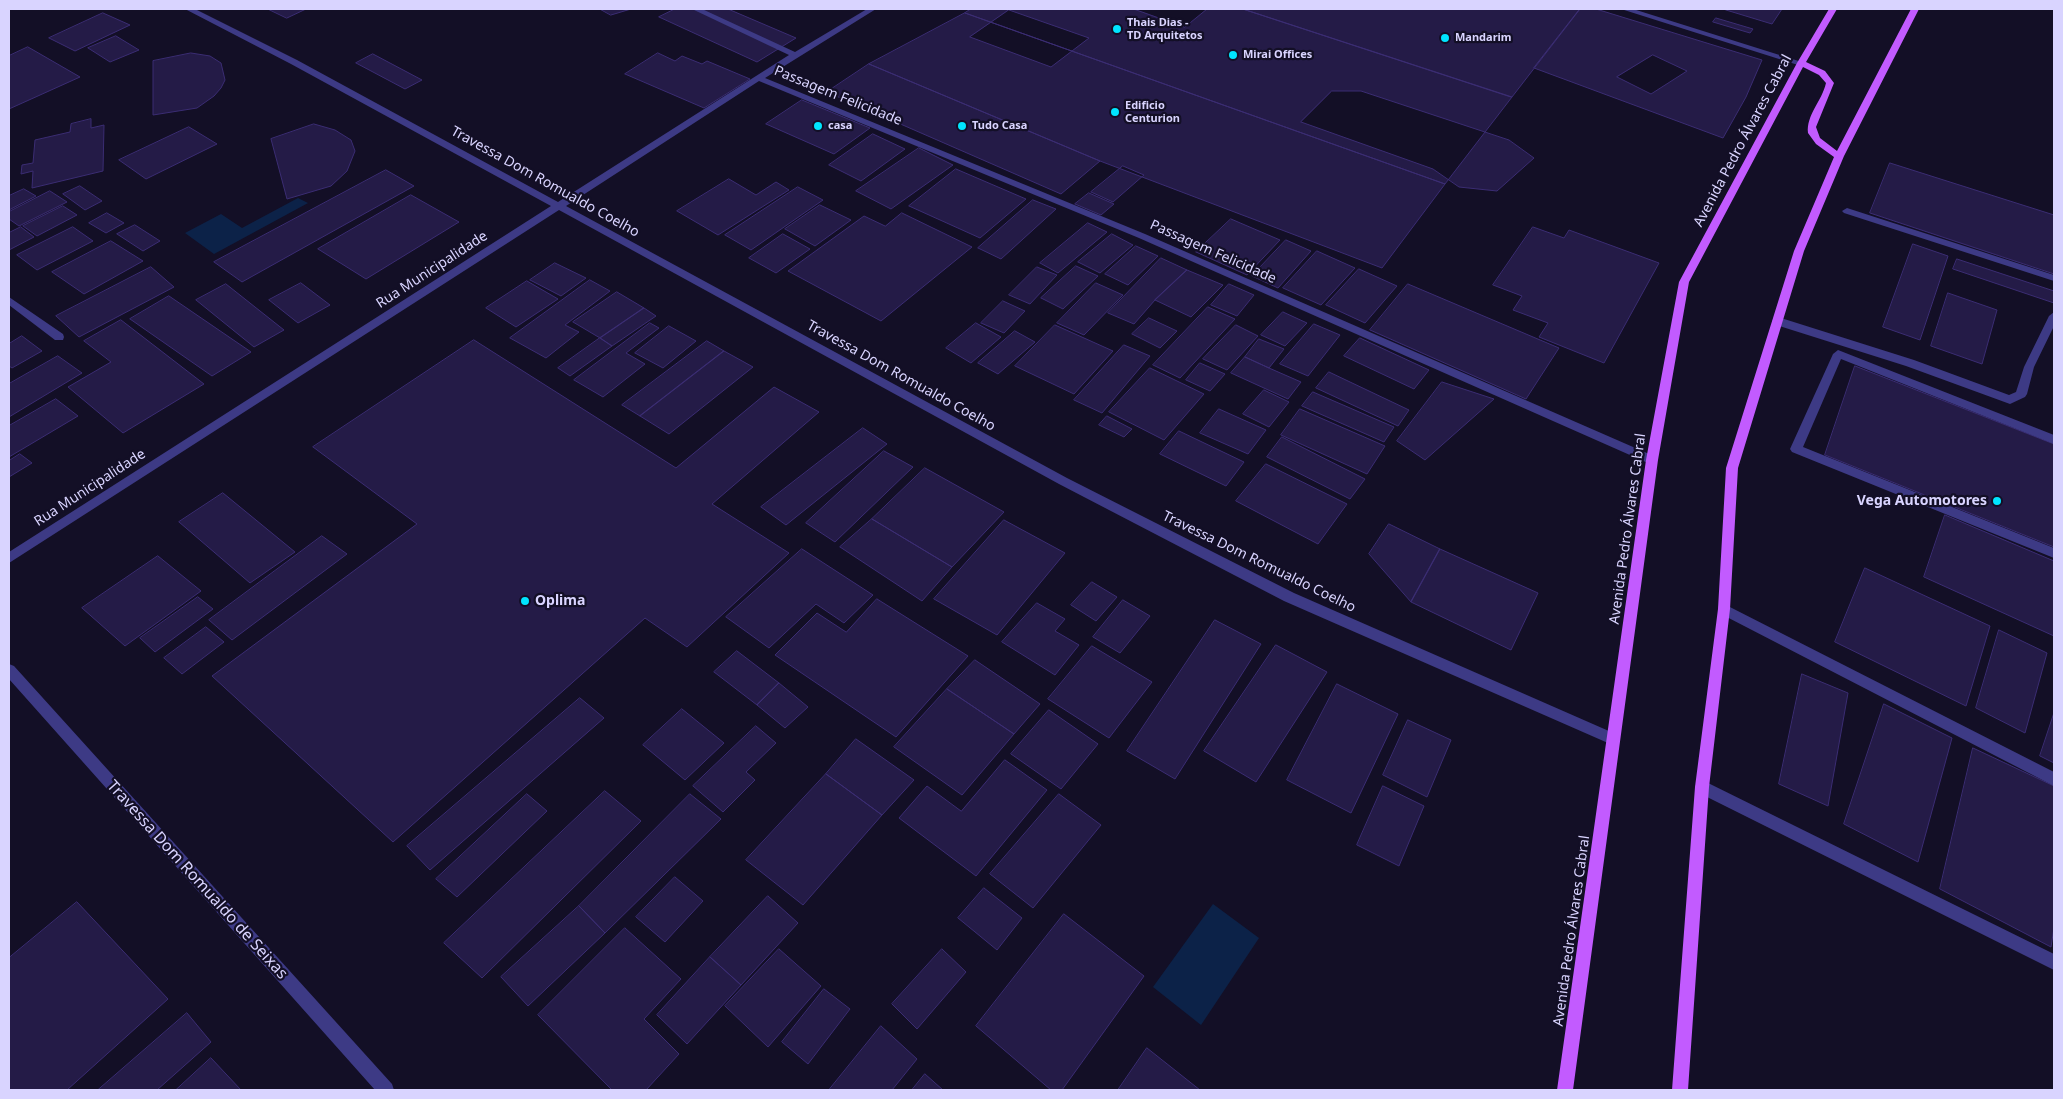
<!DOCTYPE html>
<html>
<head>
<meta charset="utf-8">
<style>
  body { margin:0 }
  #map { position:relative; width:2063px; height:1099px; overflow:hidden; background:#130f26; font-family:"Noto Sans",sans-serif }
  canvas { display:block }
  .frame { position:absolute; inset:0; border:10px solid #d9d4ff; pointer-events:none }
</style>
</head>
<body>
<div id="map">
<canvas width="2063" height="1099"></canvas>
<div class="frame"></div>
</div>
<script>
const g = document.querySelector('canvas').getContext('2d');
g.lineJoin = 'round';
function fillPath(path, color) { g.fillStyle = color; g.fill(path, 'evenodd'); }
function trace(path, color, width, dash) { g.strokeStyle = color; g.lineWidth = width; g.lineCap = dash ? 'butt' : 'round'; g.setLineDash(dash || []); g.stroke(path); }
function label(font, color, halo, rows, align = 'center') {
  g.font = font + ' "Noto Sans",sans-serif'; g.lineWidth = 4.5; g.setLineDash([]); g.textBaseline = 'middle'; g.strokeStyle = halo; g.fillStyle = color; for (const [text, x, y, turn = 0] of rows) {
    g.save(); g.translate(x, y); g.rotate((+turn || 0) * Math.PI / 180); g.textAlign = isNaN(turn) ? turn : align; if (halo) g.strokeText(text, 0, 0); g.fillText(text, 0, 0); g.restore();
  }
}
const water = new Path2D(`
  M298,198L308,203L214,254L185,233L221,214L242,228Z
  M1213,904L1259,938L1201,1025L1153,987Z`);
const building = new Path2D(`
  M268,9H306L287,18Z
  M600,9H631L611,15Z
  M675,9H728L796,38L757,62L659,17Z
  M971,9H1243L1512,97L1445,184L965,13Z
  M1134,9H1207L1185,27Z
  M1243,9H1580L1512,97Z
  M1580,9H1596L1762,60L1746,97L1723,138L1534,68Z
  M1727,9H1782L1772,24L1726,10Z
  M1009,10L1089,38L1051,67L970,37Z
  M103,13L130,25L75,51L49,38Z
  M965,13L1445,184L1382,268L1100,161L869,64Z
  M1716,18L1753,29L1750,33L1713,22Z
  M116,36L139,50L110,62L88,48Z
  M28,47L80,77L9,109V56Z
  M191,53L210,56L221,63L225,80L221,88L214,96L197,108L153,115V61Z
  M658,53L675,61L682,56L702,64L707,61L750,79L704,108L625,74Z
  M373,54L422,80L405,89L356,63Z
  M1653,55L1687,71L1651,94L1617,77Z
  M869,64L1100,161L1061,194L827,92Z
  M1332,91H1361L1509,140L1534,158L1497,191L1459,187L1433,169L1301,122Z
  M802,100L870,128L834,154L766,124Z
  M91,119V128L104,125L103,171L32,188L33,171L21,174L22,165L33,163L35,140L70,132L71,124Z
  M314,124L335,130L351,140L355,151L347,171L331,186L287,199L271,139Z
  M189,127L217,144L146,179L119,160Z
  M873,134L905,149L861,181L829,165Z
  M919,148L953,165L891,209L856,191Z
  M1890,163L2054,215V274L1870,213Z
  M1123,166L1144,175L1113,202L1091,192Z
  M956,169L1026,199L980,238L909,206Z
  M386,170L414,186L242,282L214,262Z
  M729,179L756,195L776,182L789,190L718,235L677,211Z
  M80,186L102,201L85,210L63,194Z
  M798,187L823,200L751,250L725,235Z
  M24,189L36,196L9,210V196Z
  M50,191L67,202L19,226L9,219V212Z
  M1089,193L1114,204L1101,215L1075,204Z
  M411,195L459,222L366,279L318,249Z
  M1033,200L1056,209L1001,259L978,248Z
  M820,205L851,220L815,246L785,229Z
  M63,206L77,215L37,236L23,226Z
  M107,213L124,223L106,233L89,223Z
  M902,213L972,247L881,321L788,271L864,216L885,226Z
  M1231,219L1280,240L1247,275L1196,252Z
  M1088,223L1107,232L1058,273L1040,263Z
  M135,225L160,241L143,251L117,234Z
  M21,227L34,237L9,250V233Z
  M73,227L93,241L37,270L17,255Z
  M1533,227L1564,238L1569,230L1659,263L1604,363L1539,337L1548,323L1513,310L1522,296L1493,285Z
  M783,234L810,249L776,273L749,258Z
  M1112,234L1133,245L1100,273L1078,262Z
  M1286,240L1311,251L1278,288L1252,276Z
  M111,241L143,261L84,294L52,272Z
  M1913,244L1948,256L1920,340L1883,327Z
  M1136,246L1158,256L1128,285L1105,274Z
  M1317,251L1355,268L1321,305L1283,288Z
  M1161,258L1187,270L1155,300L1134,324L1108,313Z
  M1957,259L2054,291V303L1953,269Z
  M555,263L586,278L561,296L530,280Z
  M1076,266L1098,276L1063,309L1041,298Z
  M151,267L174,287L79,337L56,316Z
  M1037,267L1057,275L1030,304L1009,295Z
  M1359,269L1397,286L1365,323L1326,305Z
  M1187,270L1223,285L1191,317L1155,300Z
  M590,280L610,291L565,325L579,332L546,358L510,338Z
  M527,281L558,299L516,327L486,308Z
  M301,283L330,305L298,323L269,300Z
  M1096,283L1123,295L1084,335L1057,323Z
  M226,284L284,330L254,347L196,300Z
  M1229,284L1254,295L1237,316L1211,305Z
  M1408,284L1559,348L1526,399L1370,330Z
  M617,292L644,308L600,338L573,322Z
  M1948,293L1997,310L1982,364L1931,346Z
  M169,296L251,352L212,376L130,319Z
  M1003,301L1025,311L1004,333L981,323Z
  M1208,307L1235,319L1180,378L1153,365Z
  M644,308L656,316L612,346L600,338Z
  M1283,312L1307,323L1285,346L1261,335Z
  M1149,318L1177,331L1160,348L1132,334Z
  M121,320L204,384L123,433L68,387L111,362L84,341Z
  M650,323L659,328L626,353L645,364L603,397L574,380Z
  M976,323L1001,337L971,363L946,348Z
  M1314,324L1340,335L1308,376L1280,364Z
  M1055,325L1113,351L1074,394L1015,366Z
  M1236,325L1258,336L1227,370L1203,359Z
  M669,326L696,341L663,368L635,353Z
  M1015,331L1035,342L998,374L978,363Z
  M22,336L42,351L12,368L9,366V344Z
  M600,338L612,346L570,376L558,368Z
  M1360,338L1429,370L1414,389L1344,356Z
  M1259,339L1284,349L1269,368L1245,357Z
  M474,340L676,468L774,387L819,412L712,504L789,553L687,647L645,618L393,842L212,676L417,524L313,447Z
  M707,341L724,351L640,416L622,405Z
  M1124,345L1150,356L1102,413L1074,400Z
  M724,351L753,367L669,434L640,416Z
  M58,356L82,373L9,417V384Z
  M1245,357L1269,368L1301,382L1288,399L1231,373Z
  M1200,363L1225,374L1210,391L1186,380Z
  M1855,366L2054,444V547L1825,455Z
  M1150,368L1204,394L1164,440L1109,412Z
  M1329,372L1409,410L1398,426L1316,388Z
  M1442,382L1494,399L1425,460L1397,441Z
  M1264,390L1289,402L1269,427L1243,414Z
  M1313,392L1394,427L1384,442L1302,406Z
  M56,399L78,416L9,457V426Z
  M1219,409L1266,430L1248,454L1200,433Z
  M1300,409L1385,446L1367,474L1281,435Z
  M1107,416L1132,429L1124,437L1099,425Z
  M863,428L887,444L786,525L761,507Z
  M1179,431L1244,462L1226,486L1160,454Z
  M1282,437L1365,479L1350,499L1267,457Z
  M884,451L913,467L835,542L806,523Z
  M20,454L32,463L9,477V461Z
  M1266,464L1347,504L1318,544L1236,501Z
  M925,468L1004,512L952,567L872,519Z
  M223,493L295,552L250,583L179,522Z
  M1945,515L2054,561V636L1924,577Z
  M872,519L952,567L922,601L840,547Z
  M1004,520L1065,553L997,635L934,599Z
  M1389,524L1440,549L1411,602L1369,554Z
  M322,536L347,554L232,640L209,620Z
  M802,549L873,595L844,623L816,604L769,648L726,617Z
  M1440,549L1538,593L1511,650L1411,602Z
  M158,556L201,591L125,646L82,608Z
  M1865,568L1990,626L1966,706L1835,642Z
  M1092,582L1117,597L1096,621L1071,605Z
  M198,597L213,609L155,652L140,638Z
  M877,599L968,656L896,737L775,655L817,613L846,632Z
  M1123,600L1150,616L1120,653L1093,637Z
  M1037,603L1065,619L1055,631L1079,645L1055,675L1002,642Z
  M1215,620L1261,644L1175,779L1127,751Z
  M206,627L224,642L182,674L164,658Z
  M1999,630L2047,653L2025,733L1976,708Z
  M1276,645L1327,672L1256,782L1204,751Z
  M1092,646L1152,682L1109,738L1048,699Z
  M737,651L779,683L757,705L714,672Z
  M975,660L1040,704L1014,734L947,689Z
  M1802,674L1848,693L1828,806L1779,784Z
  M779,683L808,707L785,728L757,705Z
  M1337,684L1398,714L1351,813L1287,780Z
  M947,689L1014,734L962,795L894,747Z
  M580,698L604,718L430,870L407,846Z
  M1884,704L1952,738L1918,862L1844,824Z
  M682,709L724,743L685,780L643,745Z
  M1049,710L1098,744L1061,789L1011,754Z
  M2054,713V763L2040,756Z
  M1408,720L1451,740L1427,797L1383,775Z
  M756,726L776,743L746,772L755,780L723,812L693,786Z
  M856,739L914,780L882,815L826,774Z
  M1973,748L2054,786V928L2051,947L1940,889Z
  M1005,760L1047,790L976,876L899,818L927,786L961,811Z
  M826,774L882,815L803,905L746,860Z
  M1383,786L1424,806L1399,866L1357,845Z
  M605,791L641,821L482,978L444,943Z
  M527,794L547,811L457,897L436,879Z
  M690,794L721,819L605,933L579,906Z
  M1059,794L1101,825L1033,908L990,874Z
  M675,877L703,901L665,942L636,917Z
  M984,888L1022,918L997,950L958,918Z
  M768,896L798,923L741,985L710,957Z
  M77,902L168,999L67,1090H9V958Z
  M579,906L605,933L528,1006L501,977Z
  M1064,914L1144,976L1062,1090H1051L976,1026Z
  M625,928L681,979L644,1019L679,1054L646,1090H612L538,1015Z
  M779,949L821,986L768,1047L725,1006Z
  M942,949L966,972L917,1029L892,1004Z
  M710,957L741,985L687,1044L657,1015Z
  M824,989L850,1009L808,1064L782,1042Z
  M187,1013L211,1042L157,1090H98Z
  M881,1026L917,1059L892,1090H829Z
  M1147,1048L1200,1090H1118Z
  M211,1058L241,1090H176Z
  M925,1074L943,1090H912Z`);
const minor = new Path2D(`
  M185,9H195L297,60L558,202L789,55L692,9H702L795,52L867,9H876L765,78L1145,234L1656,457L1658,460L1656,463H1648L1139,238L759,81L566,206L1067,478L1294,593L1618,735L1620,739L1618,743L1613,745L1608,743L1284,601L1059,484L559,210L9,563V552L551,206L291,64Z
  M1621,9H1633L1805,63L1798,65Z
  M1847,208L2054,275V281L1844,213L1842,211Z
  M9,297L63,334L64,337L63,340H55L9,305Z
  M2054,312V326L2034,367L2027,394L2025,397L2010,404L1906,366L1773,324L1772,321L1777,317L1781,318L1914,360L2009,395L2016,392L2024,367L2049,316Z
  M1838,350L2054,435V444L1841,359L1803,447L2054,548V558L1792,452L1790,449L1833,354Z
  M1724,604L2054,772V786L1719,613L1718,609L1719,605Z
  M9,664L14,666L392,1084L394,1090H375L9,679Z
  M1702,780L2054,954V970L1697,792L1695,787L1697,782Z`);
const major = new Path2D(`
  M1829,9H1837L1806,62L1825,71L1834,83L1816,127L1820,138L1837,151L1911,9H1919L1844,156L1804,251L1738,468L1730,609L1709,787L1688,1090H1672L1695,787L1718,609L1726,468L1794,251L1834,157L1816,144L1808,133C1806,115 1822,101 1826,83L1819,75L1803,67L1689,282L1658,460L1573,1090H1557L1646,460L1679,282L1797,63Z`);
const markers = [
  [1117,29,5,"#00e5ff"],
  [1445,38,5,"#00e5ff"],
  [1233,55,5,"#00e5ff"],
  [1115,112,5,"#00e5ff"],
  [818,126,5,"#00e5ff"],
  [962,126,5,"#00e5ff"],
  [1997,501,5,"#00e5ff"],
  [525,601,5,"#00e5ff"]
];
const farPoinames = [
  ["Thais Dias -",1127,23],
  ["TD Arquitetos",1127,36],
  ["Mandarim",1455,38],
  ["Mirai Offices",1243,55],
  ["Edificio",1125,106],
  ["Centurion",1125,119],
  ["casa",828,126],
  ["Tudo Casa",972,126]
];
const streetNames = [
  ["Passagem Felicidade",838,96,22],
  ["Avenida Pedro Álvares Cabral",1743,141,-62],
  ["Travessa Dom Romualdo Coelho",545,182,29],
  ["Passagem Felicidade",1213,252,24],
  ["Rua Municipalidade",432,270,-33],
  ["Travessa Dom Romualdo Coelho",901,376,29],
  ["Rua Municipalidade",90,488,-33],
  ["Avenida Pedro Álvares Cabral",1628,529,-82],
  ["Travessa Dom Romualdo Coelho",1259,562,26],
  ["Avenida Pedro Álvares Cabral",1572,931,-82]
];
const poiNames = [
  ["Vega Automotores",1987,501],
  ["Oplima",535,601,"left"]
];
const nearStreetnames = [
  ["Travessa Dom Romualdo de Seixas",197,880,48]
];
fillPath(water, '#0c2248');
fillPath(building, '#241b47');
trace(building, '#3b2d73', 1);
fillPath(minor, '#3d3a85');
fillPath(major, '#c25bff');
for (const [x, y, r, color] of markers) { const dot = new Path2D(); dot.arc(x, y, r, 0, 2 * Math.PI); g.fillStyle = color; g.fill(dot); trace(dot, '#130f26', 2); }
label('bold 11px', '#d9d4ff', '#130f26', farPoinames, 'left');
label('14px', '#d9d4ff', '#130f26', streetNames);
label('bold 14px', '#d9d4ff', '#130f26', poiNames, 'right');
label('16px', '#d9d4ff', '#130f26', nearStreetnames);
</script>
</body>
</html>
